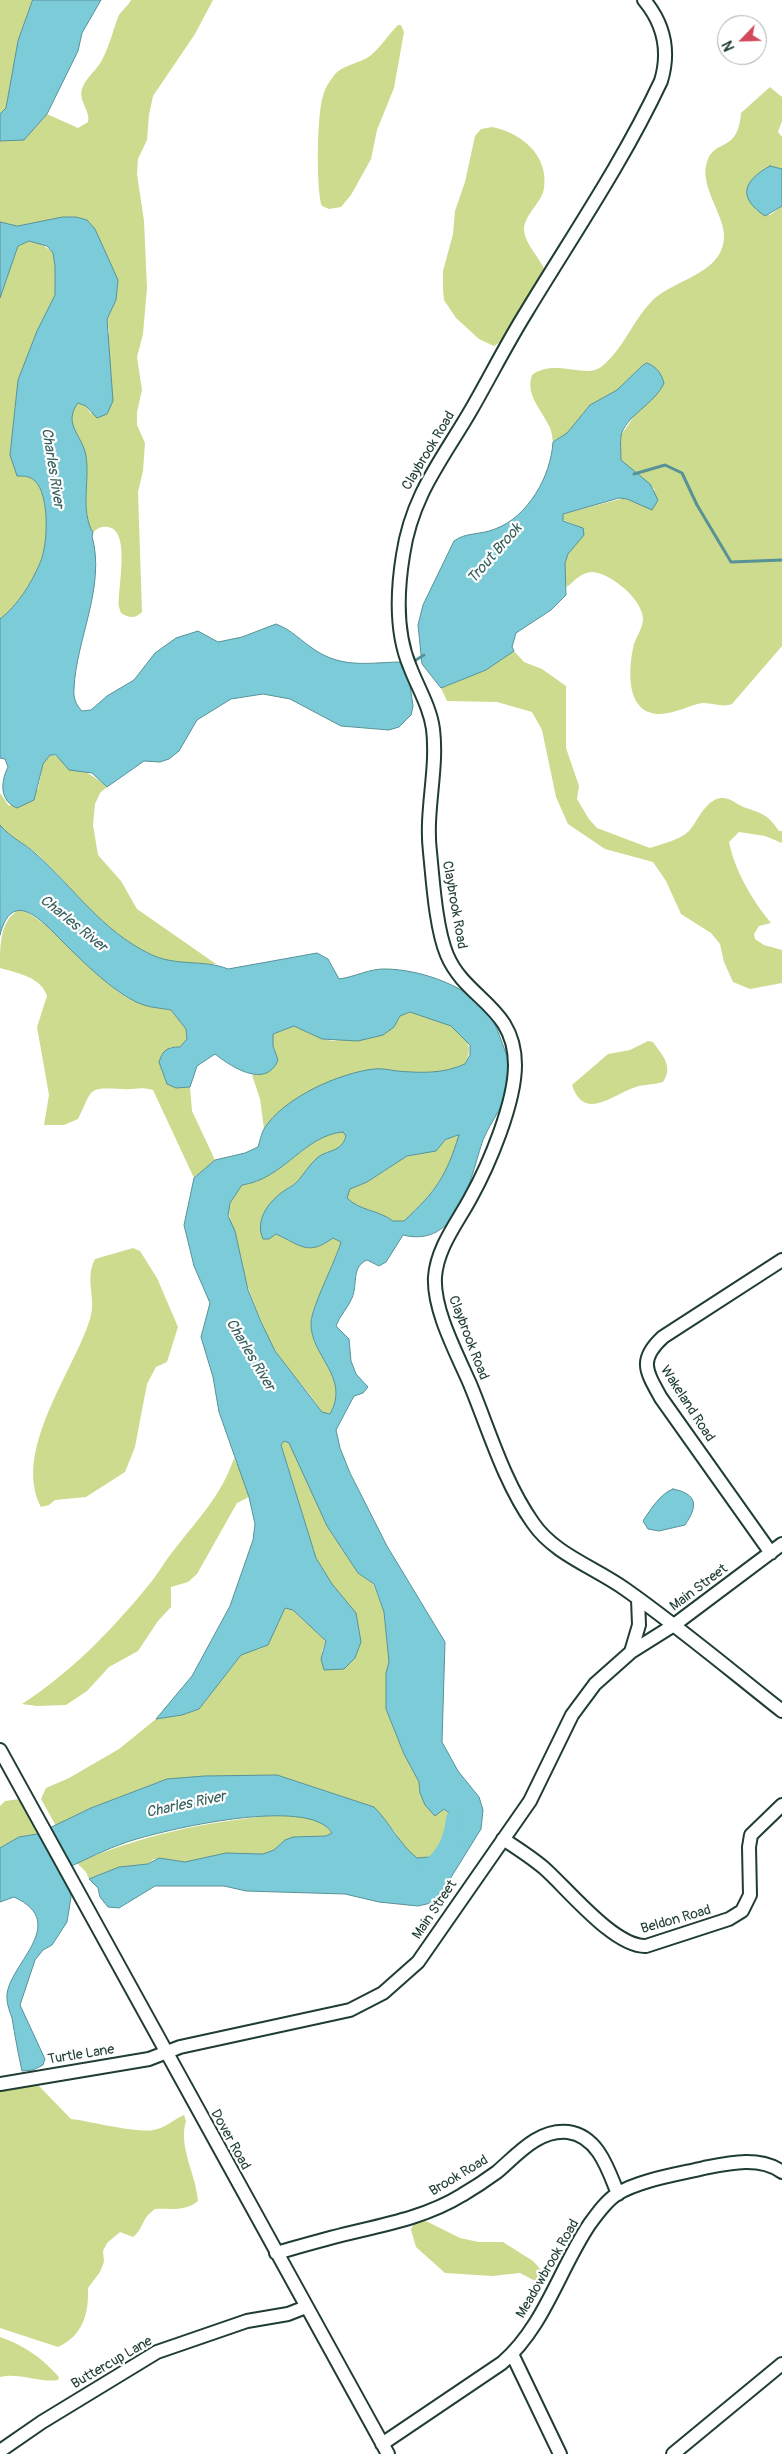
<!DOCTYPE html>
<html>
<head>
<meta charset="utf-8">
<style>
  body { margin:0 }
  #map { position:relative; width:782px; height:2454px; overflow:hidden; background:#fff; font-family:Pangolin,sans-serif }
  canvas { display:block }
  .north { position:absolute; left:717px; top:15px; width:50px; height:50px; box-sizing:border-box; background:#fff; border:1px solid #a5b1ae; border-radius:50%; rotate:246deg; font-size:14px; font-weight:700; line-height:20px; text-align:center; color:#1f3d34 }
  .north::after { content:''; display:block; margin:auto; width:18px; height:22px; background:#d1495b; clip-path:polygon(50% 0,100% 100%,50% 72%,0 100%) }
</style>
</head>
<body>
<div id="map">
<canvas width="782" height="2454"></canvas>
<div class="north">N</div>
</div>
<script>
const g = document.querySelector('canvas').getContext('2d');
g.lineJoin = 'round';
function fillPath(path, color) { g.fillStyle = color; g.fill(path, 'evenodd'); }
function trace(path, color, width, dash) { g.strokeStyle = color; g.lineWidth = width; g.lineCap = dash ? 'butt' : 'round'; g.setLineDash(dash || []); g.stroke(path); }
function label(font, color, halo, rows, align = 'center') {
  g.font = font + ' Pangolin,sans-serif'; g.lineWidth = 4.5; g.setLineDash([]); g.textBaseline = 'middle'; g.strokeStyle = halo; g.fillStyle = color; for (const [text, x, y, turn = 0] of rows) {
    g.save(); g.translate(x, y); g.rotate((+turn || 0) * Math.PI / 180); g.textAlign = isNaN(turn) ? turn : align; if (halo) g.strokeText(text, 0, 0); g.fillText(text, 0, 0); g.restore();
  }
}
const green = new Path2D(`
  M0,0H33L18,41L6,108L0,114Z
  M131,0H213L195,34L153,96L149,115L147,140L138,159L137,174L144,221L147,288L143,334L137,357L142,390L137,412V425L145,443L143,471L138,492L142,612C135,619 129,618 121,613L119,607C117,592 132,528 107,527C101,526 96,529 93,533L88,525L82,446L75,435L71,420L73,409L78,403L86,406L91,414L109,332L107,319L116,300L118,280L95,229L87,220L76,217H63L17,226L0,222V141L24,140L47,114L78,128L88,122C91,111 78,101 82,89C86,77 97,70 102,60C110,45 113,29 119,15C122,10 128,6 131,0Z
  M398,25H401L404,32L394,88L377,130L371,159L351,195L341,207L329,209L322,206C316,189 317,114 323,96C325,88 330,80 336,73C344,65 360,63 370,56C381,47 388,35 398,25Z
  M770,87L782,97V121L778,132L782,137V169L770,166L746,191L756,210L770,215L782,206V646L732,704C721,708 712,702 702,703C688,706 676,713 661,714C625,715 628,669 634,644C637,636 643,627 643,619C643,600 611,573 592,572C582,572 574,581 567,587C561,568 565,552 581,539L578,526L563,520V514L655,490L621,460V435L633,418L642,366L617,390L590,405L567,433L553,442C552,437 552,431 549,426C541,409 525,394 532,375C554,358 587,379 601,367C623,350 633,320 652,301C674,279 724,274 724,236C724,213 697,184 708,159C717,139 738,152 741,113Z
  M492,127C520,132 549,155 544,188C542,203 525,213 524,229C524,245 543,259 547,277C534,296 514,336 494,346L479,339L456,318L444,300L443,290V271L453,234L455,211L465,182L475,136L481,129Z
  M29,241L42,244L53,253L55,266V295L37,331L18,380L10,455L17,476C24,476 30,476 35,481C50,495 48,546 40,563C31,584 18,605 0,619V298L18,246Z
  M514,651L524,662L542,669L566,686V748L579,786L577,799L589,819L597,828L650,848C661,844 680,840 689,831C698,821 705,800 721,798C731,797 737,805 746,808C764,814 768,815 779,831H782V843L765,836L739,832L729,842C735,871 752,900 771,923L759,926L754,934L755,939L764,945L782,950V983L750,989L733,982L724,962L720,944L711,933L681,914L666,881L653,862L605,849L568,824L556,797L542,730L532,712L497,702L447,701L441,688L486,670Z
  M50,755C63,756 97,778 107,787L100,793L95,804L93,825L98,855L121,881L137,909L216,964C206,964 193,966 182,964C114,951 83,896 36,853C23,842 12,839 0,825V793L9,806L38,789L43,764Z
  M19,910C46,915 96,977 123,995C138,1005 154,1007 171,1010L186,1029L187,1039L180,1047H170L176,1088L190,1087L192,1111L215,1160L194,1178L153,1090C141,1086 134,1090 122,1089C86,1087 93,1089 78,1119L64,1125H44L49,1095L37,1027L47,996C41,977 17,973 0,968C0,945 0,920 19,910Z
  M410,1012C434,1019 484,1030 465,1064L445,1072L414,1073L277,1114L264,1129L260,1099L252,1075L269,1071L278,1060L273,1046V1034L294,1026L322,1039L334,1041L394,1027L400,1016Z
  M648,1041L653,1042C662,1055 674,1066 663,1082C653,1085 642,1084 633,1088C611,1096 584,1121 572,1085L608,1054L630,1050Z
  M343,1131L346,1136L344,1143L338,1149L318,1157L296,1183L282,1192L269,1239L276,1234C302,1246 308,1256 333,1238L341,1242C335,1263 312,1305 311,1323C310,1356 351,1377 330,1414L322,1412C309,1391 290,1373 276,1352C262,1330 223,1227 230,1204C232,1197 238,1190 242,1185C284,1179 304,1136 343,1131Z
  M460,1135C446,1177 436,1190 404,1221H393C379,1210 360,1211 347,1198L350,1189L367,1182L407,1156L436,1151L445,1140Z
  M133,1248L140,1251L157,1278L178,1327L167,1362L156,1367L147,1384L135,1447L125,1472L86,1497L55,1500L49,1505L41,1507C12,1451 73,1373 90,1319C97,1299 84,1280 95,1259Z
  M284,1441L289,1443L295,1450L327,1526L358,1573L373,1584L384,1612L389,1662L386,1673V1709L404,1754L419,1782L420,1793L450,1814L448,1825L451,1846L429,1857L417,1858L406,1850L395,1832L374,1807L277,1775L167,1779L91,1808L56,1826L41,1799L46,1788L69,1778L119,1749L156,1719L182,1715L199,1709L241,1655L250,1650L260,1649L274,1632L284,1608L293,1610L326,1641L322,1651L324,1670L332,1584L316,1558L281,1445Z
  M234,1458L244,1478L249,1497L237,1503L197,1574L188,1582L171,1587V1607L158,1621L138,1651L109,1667L87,1691L66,1705L37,1706L22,1704C71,1672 110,1632 147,1587C157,1576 164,1562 174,1550C197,1520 222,1495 234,1458Z
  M20,1799L37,1834L19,1837L0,1848V1806L5,1801Z
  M275,1815C295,1816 321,1814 332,1833L326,1836L293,1837L285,1840L274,1850L263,1854L226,1853L185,1862L165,1859H154L148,1864L119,1867L89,1879L86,1872L77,1863C144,1834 202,1823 275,1815Z
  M38,2085L71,2119L79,2120C94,2123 140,2133 153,2130C166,2128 172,2120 184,2115L186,2121C178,2147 196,2174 198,2201C185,2212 171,2208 155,2209C140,2220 145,2227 133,2237L120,2232L107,2243L103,2251L104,2262L100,2272L88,2288C89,2313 83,2336 58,2347L0,2328V2090Z
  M424,2220L460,2238L479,2242H503L533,2261L543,2272L541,2282H537L520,2273L492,2276L445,2273L416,2247L411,2230L413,2225Z
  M0,2337C24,2345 42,2358 59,2377L58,2380C38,2383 20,2372 0,2377Z`);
const water = new Path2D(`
  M33,0H101L82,33L78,51L47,114L24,140L0,141V114L6,108L18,41Z
  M770,166L782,169V206L765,216C737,197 743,181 770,166Z
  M63,217H76L87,220L95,229L118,280L116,300L107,319L113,401L107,414L97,418L86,406L78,403C62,424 83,436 86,456C90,481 80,510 93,533L92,536C106,587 76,639 74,689C73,697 76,705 82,711L91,710L107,696L134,680L155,653L176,638L198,631L218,642L242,637L276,624C292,630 301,641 315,650C342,668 367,663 398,662L404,664L408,671L413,706L411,715L399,727L389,730L341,726L290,699L263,694L231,699L197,720L179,751L169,759L160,762L144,761L107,787L92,773L69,770L56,755H50L43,764L34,800L17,808C0,801 0,783 8,767L5,759L0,758V619C18,605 31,584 40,563C48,546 50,495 35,481C30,476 24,476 17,476L10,455L18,380L37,331L55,295V266L53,253L47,246L29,241L18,246L0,298V222L17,226Z
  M647,363C657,367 661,373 664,383C655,404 625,416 621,436C620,443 621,452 621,460L650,484L658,500L652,510L627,499L619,498L563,514V521L583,528L584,535L568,554L565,563L566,595L551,610L516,633L512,647L514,651L486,670L441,688L422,664L418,625L423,605L454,541C466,532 481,535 495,529C528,517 551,476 553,442L567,433L590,405L617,390L642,366Z
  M0,825C12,839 23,842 36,854C74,888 102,931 150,954C176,967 204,959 228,969L317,953L328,959L339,979C355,977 370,968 387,969C419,970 458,983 482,1005C493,1016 499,1034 504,1048C508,1058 511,1075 509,1086C504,1106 491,1121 483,1140C470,1178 459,1249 403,1235L386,1262L379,1266L367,1260C351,1267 358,1284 352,1298C348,1308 340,1315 336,1326L349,1339L351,1361L356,1374L368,1387L363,1393L354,1396L336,1430L340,1448L350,1473L387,1546L445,1642L442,1742L458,1771L479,1797L483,1810L481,1829L445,1887L431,1903L418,1906L379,1902L345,1894L246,1891L224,1886H155L119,1908L108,1907L100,1897L98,1888L89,1879L119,1867L148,1864L159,1858L185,1862L226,1853L263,1854L274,1850L285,1840L293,1837L326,1836L332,1833C310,1795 163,1830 127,1842C106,1849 87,1859 67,1868L71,1897L67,1922L52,1945L43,1950L35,1960L20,2005L45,2059L43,2065L33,2070L22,2071C18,2053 15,2036 12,2018C10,2012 7,2005 7,1999C4,1967 73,1924 14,1897L0,1902V1848L19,1837L37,1834L91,1808L167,1779L204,1776L277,1775L374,1807C390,1823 400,1845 417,1858L429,1857L451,1845L448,1825L450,1814L444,1809L435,1816L425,1805L420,1793L419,1782L404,1754L386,1709V1673L389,1662L384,1612L374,1584L358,1573L327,1526L289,1443L284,1441L281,1445L316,1558L332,1584L356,1613L361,1642L355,1658L344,1669L324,1670L321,1659L326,1641L293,1610L285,1608L268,1645L241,1655L199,1709L182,1715L156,1719L192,1676L230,1606L253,1540L255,1524L249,1497L219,1412L213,1377L201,1337L210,1303L194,1266L184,1225L194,1178L215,1160L245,1153L258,1147C260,1141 261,1134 264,1129C283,1098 339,1073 374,1069C381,1068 390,1070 397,1071C421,1073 443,1074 465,1064L470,1055V1045L451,1026L410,1012L400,1016L394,1027L383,1035L358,1041L322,1039L294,1026L273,1034V1046L278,1060C266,1090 230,1066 215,1054L197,1066L190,1087L176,1088L167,1084L159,1062C163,1050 167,1047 180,1047L187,1039L186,1029L171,1010C162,1008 152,1008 144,1005C118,997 82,961 62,941C53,932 40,917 27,912C10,905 3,923 0,935ZM343,1132L346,1136C341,1153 328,1149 317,1158C309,1165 304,1174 297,1182C293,1186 286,1189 281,1193C267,1204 255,1221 263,1239H269L276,1234C302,1246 308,1256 333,1238L341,1242C335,1263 312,1305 311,1323C310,1356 351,1377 330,1414L322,1412L275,1351L261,1322L248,1290L235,1231L228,1216L230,1203L242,1185C284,1179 304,1135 343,1132ZM459,1135C446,1177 436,1191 404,1221H393C379,1210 360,1211 347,1198L350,1189L367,1182L407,1156L436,1151L445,1140Z
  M673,1489C698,1494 698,1506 685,1525L659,1531L648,1529L643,1521C650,1510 661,1493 673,1489Z`);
const stream = new Path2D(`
  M634,474L665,465L682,473L697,505L731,562L782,560
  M411,663L424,655`);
const river = new Path2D(`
  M432,1866C447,1853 453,1838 455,1819`);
const minor = new Path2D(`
  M644,0C664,24 670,51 661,81C623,162 573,235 527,311C507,343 490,377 471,410C442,460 412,495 403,555C397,592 395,632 410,667C418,688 430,707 433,729C438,770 425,811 430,852C433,882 436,929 447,955C466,1000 515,1006 515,1065C515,1103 489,1165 470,1199C457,1223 437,1248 435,1277C433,1310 457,1354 470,1384C489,1430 504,1482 533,1523C554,1554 594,1567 625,1589C679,1627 730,1670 782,1711
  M771,1553L661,1398C646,1371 638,1360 663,1337L782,1260
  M631,1652L639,1625L638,1599
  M0,1750L388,2454
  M503,1839C517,1848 531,1857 544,1868C568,1889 614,1947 646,1946L729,1919L742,1911L750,1895L749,1847L751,1835L782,1805
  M0,2084L149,2059L180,2047L350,2010L383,1993L418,1962L530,1801L572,1715L595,1684L631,1652L674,1625L782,1544
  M276,2253C301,2246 325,2239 350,2233C388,2224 428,2216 462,2195C474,2188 486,2180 497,2172C517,2155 538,2129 568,2132C598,2136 608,2169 618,2194
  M512,2354L560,2454
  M382,2444L502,2363C544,2327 559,2270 589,2225C597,2214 606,2201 617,2194C639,2180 679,2174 704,2168C729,2163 760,2156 782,2172
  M0,2451L42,2422L157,2352L247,2321L288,2314L306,2307
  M673,2454L782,2364`);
const streetNames = [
  ["Claybrook Road",429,451,-59],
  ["Claybrook Road",454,905,80],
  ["Claybrook Road",468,1338,69],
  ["Wakeland Road",687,1404,57],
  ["Main Street",699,1588,-37],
  ["Main Street",435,1910,-56],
  ["Beldon Road",676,1920,-16],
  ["Turtle Lane",81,2055,-9],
  ["Dover Road",230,2140,61],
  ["Brook Road",459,2176,-31],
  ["Meadowbrook Road",548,2269,-60],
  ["Buttercup Lane",112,2363,-30]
];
const waterNames = [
  ["Charles River",52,468,81],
  ["Trout Brook",495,554,-49],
  ["Charles River",73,924,39],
  ["Charles River",250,1355,59],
  ["Charles River",186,1805,-12]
];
fillPath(green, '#cddb8f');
fillPath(water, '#7ccbd9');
trace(water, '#579297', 1);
trace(stream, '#579297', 3);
trace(river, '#7ccbd9', 18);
trace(minor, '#1f3d34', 16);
trace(minor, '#fff', 12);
label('14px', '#1f3d34', '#fff', streetNames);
label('italic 15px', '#36605d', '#fff', waterNames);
</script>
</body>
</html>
